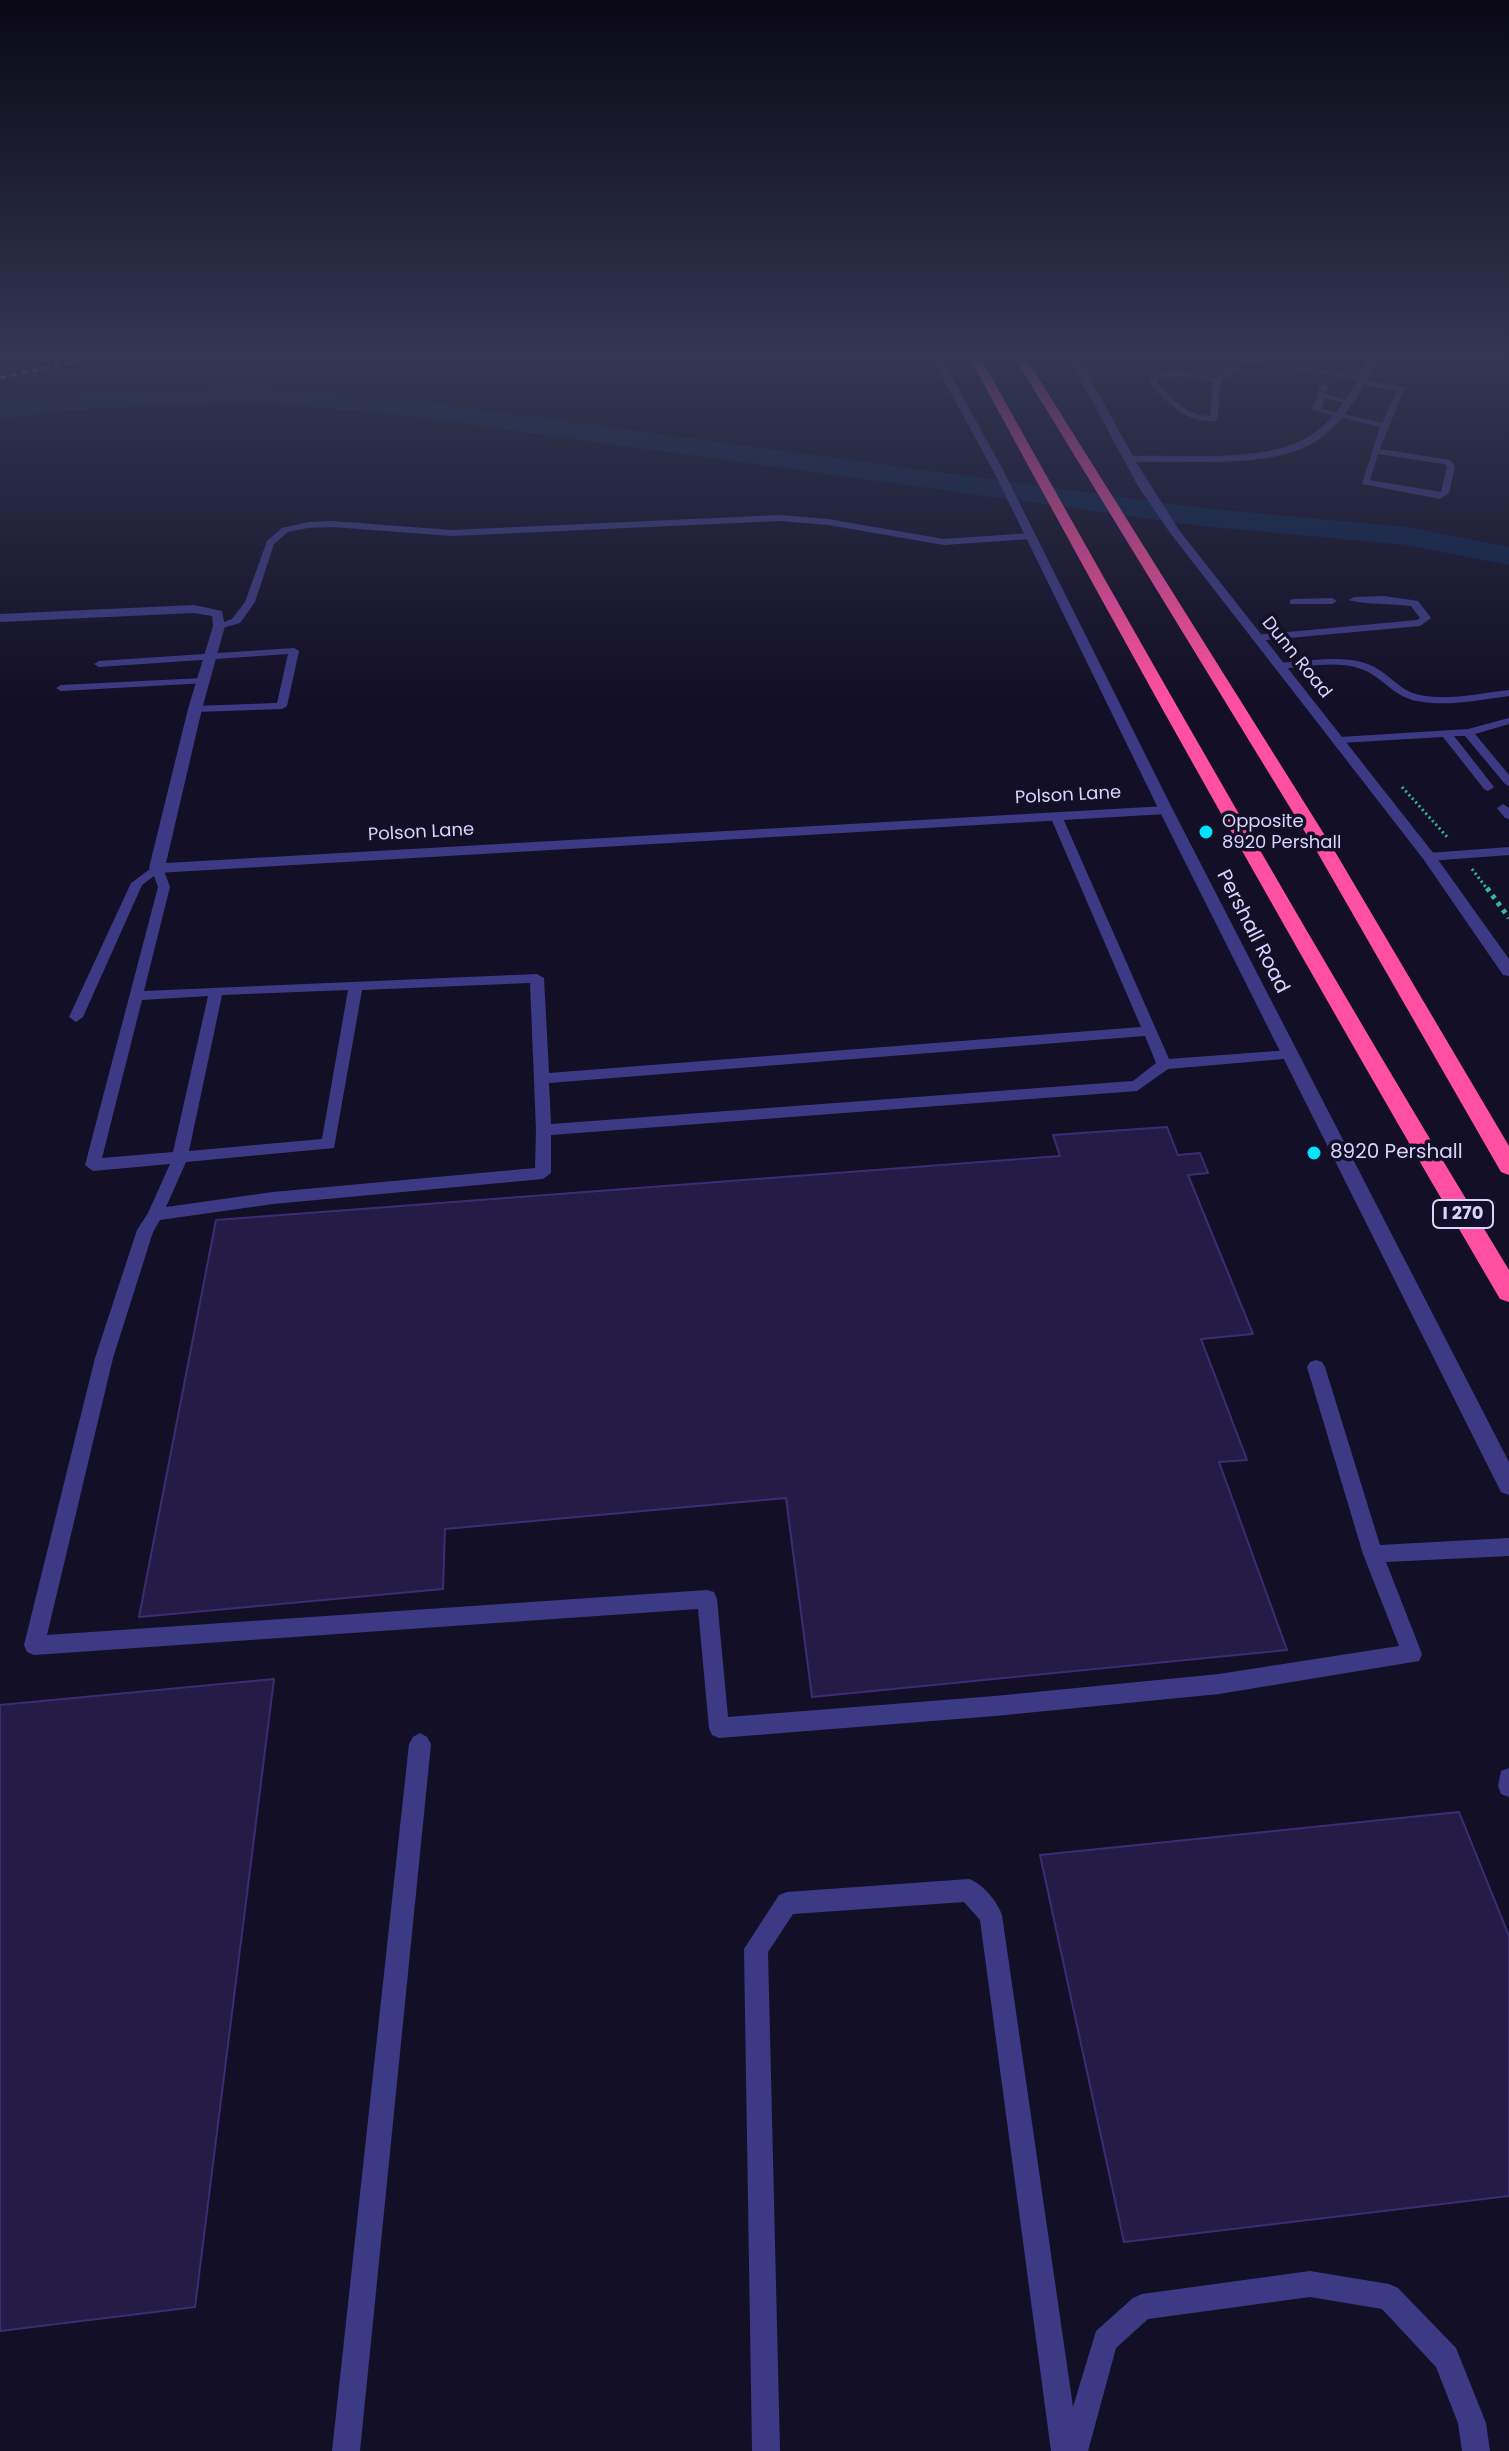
<!DOCTYPE html>
<html>
<head>
<meta charset="utf-8">
<style>
  body { margin:0 }
  canvas { display:block; background:#130f26 }
</style>
</head>
<body>
<canvas width="1509" height="2451"></canvas>
<script>
const g = document.querySelector('canvas').getContext('2d');
g.lineJoin = 'round';
function fillPath(path, color) { g.fillStyle = color; g.fill(path, 'evenodd'); }
function trace(path, color, width, dash) { g.strokeStyle = color; g.lineWidth = width; g.lineCap = dash ? 'butt' : 'round'; g.setLineDash(dash || []); g.stroke(path); }
function label(font, color, halo, rows, align = 'center') {
  g.font = font + ' Poppins,sans-serif'; g.lineWidth = 7; g.setLineDash([]); g.textBaseline = 'middle'; g.strokeStyle = halo; g.fillStyle = color; for (const [text, x, y, turn = 0] of rows) {
    g.save(); g.translate(x, y); g.rotate((+turn || 0) * Math.PI / 180); g.textAlign = isNaN(turn) ? turn : align; if (halo) g.strokeText(text, 0, 0); g.fillText(text, 0, 0); g.restore();
  }
}
const river = new Path2D(`
  M253,387L409,400L1202,508L1407,527L1509,547V565L1407,545L1202,526L409,416L253,401L70,410L0,419V403L70,394Z`);
const building = new Path2D(`
  M1167,1127L1178,1155L1200,1153L1208,1173L1188,1175L1253,1334L1201,1339L1247,1460L1219,1462L1287,1650L812,1697L786,1498L445,1529L443,1589L139,1617L216,1220L1060,1156L1053,1135Z
  M274,1679L195,2307L0,2331V1705Z
  M1459,1812L1509,1936V2196L1124,2242L1040,1855Z`);
const pathFar1 = new Path2D(`
  M1402,787L1449,839
  M1472,869L1488,890`);
const path = new Path2D(`
  M1487,888L1509,918`);
const service = new Path2D(`
  M1238,355H1247L1256,361L1363,376L1367,378L1364,380L1405,387L1380,449L1450,460L1455,466L1449,493L1440,499L1362,484L1380,427L1312,410L1320,386L1324,384L1328,386L1326,394L1353,402L1349,404L1325,398L1321,409L1382,423L1397,391L1358,384L1360,380L1247,362L1221,382L1217,421C1186,424 1167,403 1148,381C1164,363 1195,374 1216,378L1242,359ZM1186,376L1213,382L1210,416C1186,416 1171,398 1156,381L1160,377ZM1378,454L1444,464L1447,466L1441,492L1370,480Z
  M780,515L828,519L944,539L1030,533L1035,536L1030,539L944,545L828,525L780,521L452,536L332,527L308,528L288,532L274,544L255,602L240,623L219,629L214,626L232,619L245,602L267,541L282,528L308,522L332,521L452,530Z
  M1384,596L1418,601L1431,618L1420,626L1256,641L1251,638L1256,635L1417,620L1420,618L1411,606C1397,604 1357,604 1349,600L1354,597Z
  M1294,599L1332,598L1337,601L1332,604H1290V600Z
  M294,648L299,651L287,706L282,709L195,712L190,709L195,706L277,703L288,654L99,667L94,664L99,661Z
  M1313,660C1338,658 1365,657 1385,674C1395,681 1403,691 1416,694C1446,702 1479,693 1509,690V696C1479,700 1447,707 1417,701C1396,697 1387,683 1370,673C1344,658 1308,667 1279,669L1274,666L1279,663Z
  M203,678L207,679V683L61,691L56,688L61,685Z
  M1509,718V724L1475,734L1509,775V786L1505,784L1465,736H1454L1494,787L1488,791L1484,789L1443,737L1340,743L1334,740L1340,737L1468,729Z
  M1503,804L1509,808V819L1505,818L1497,808Z
  M1056,812L1062,816L1169,1059L1290,1050L1295,1052L1297,1055L1295,1058L1168,1069L1137,1091L551,1135V1173L543,1179L273,1204L160,1220L153,1232L113,1358L47,1635L707,1590L714,1592L717,1599L728,1717L995,1696L1219,1674L1399,1646L1363,1554L1307,1367L1310,1362L1316,1360L1322,1362L1325,1367L1380,1545L1509,1538V1556L1386,1562L1422,1654L1419,1661L1219,1694L995,1716L719,1738L712,1735L709,1728L698,1609L34,1655L27,1652L24,1645L95,1358L137,1230L148,1213L170,1164L93,1171L85,1165L158,887L154,876L142,885L83,1017L76,1022L69,1017L131,883L157,864L163,868L170,887L144,991L537,974L544,978L549,1073L1141,1027L1050,816ZM530,983L536,1130L535,1168L273,1192L166,1207L186,1162L334,1148L362,990ZM348,990L322,1139L189,1151L222,995ZM208,996L173,1152L102,1158L142,1000ZM1145,1036L1156,1063L1133,1081L551,1124L549,1083Z
  M1509,847V855L1429,861L1423,857L1429,853Z
  M420,1733L427,1737L431,1744L360,2451H332L409,1744L413,1737Z
  M1509,1768V1797L1501,1794L1498,1786L1501,1771Z
  M969,1879C983,1884 997,1901 1002,1915L1073,2407L1096,2331L1133,2298L1142,2294L1310,2271L1389,2284L1398,2288L1456,2348L1486,2423L1490,2451H1462L1458,2423L1436,2367L1382,2309L1310,2297L1148,2319L1116,2348L1088,2451H1051L980,1920L964,1902L793,1914L768,1952L780,2451H752L744,1949L779,1895L787,1892Z`);
const minor = new Path2D(`
  M194,605L222,611L225,626L202,709L166,863L1166,806L1173,810L1166,814L157,873L149,868L188,709L213,626L212,616L194,613L0,622V614Z`);
const tertiary = new Path2D(`
  M930,355H940L1004,472L1173,810L1509,1462V1495L1501,1492L1159,810L994,472Z
  M1067,355H1077L1133,456C1183,454 1269,464 1311,435C1339,417 1355,385 1369,355H1379C1364,386 1347,420 1318,440C1274,470 1188,460 1136,462L1179,530L1434,854L1509,959V976L1503,975L1424,860L1171,534L1138,486Z`);
const motorway = new Path2D(`
  M968,355H979C1151,664 1326,969 1509,1270V1302L1500,1299C1317,987 1140,673 968,355Z
  M1013,355H1024L1334,850L1509,1146V1175L1501,1172L1316,850Z`);
const rail = new Path2D(`
  M0,378L105,355`);
const markers = [
  [1206,832,8,"#00e5ff"],
  [1314,1153,8,"#00e5ff"]
];
const farStreetnames = [
  ["Dunn Road",1296,658,51],
  ["Polson Lane",1068,796,-3],
  ["Polson Lane",421,833,-3]
];
const farPoinames = [
  ["Opposite",1222,822],
  ["8920 Pershall",1222,843]
];
const shields = [
  [1463,1214,60]
];
const shieldNames = [
  ["I 270",1463,1214]
];
const streetNames = [
  ["Pershall Road",1252,932,63]
];
const poiNames = [
  ["8920 Pershall",1330,1153]
];
fillPath(river, '#0c2248');
fillPath(building, '#241b47');
trace(building, '#3b2d73', 2);
trace(pathFar1, '#2fb8b0', 3, [2, 3]);
trace(path, '#2fb8b0', 5, [4, 5]);
fillPath(service, '#3d3a85');
fillPath(minor, '#3d3a85');
fillPath(tertiary, '#3d3a85');
fillPath(motorway, '#ff4fa3');
trace(rail, '#00e5ff', 3, [6, 5]);
const sky = g.createLinearGradient(0, 0, 0, 699);
sky.addColorStop(0, '#0a0815');
sky.addColorStop(0.51, '#333752');
sky.addColorStop(1, '#33375200');
g.fillStyle = sky;
g.fillRect(0, 0, 1509, 699);
for (const [x, y, r, color] of markers) { const dot = new Path2D(); dot.arc(x, y, r, 0, 2 * Math.PI); g.fillStyle = color; g.fill(dot); trace(dot, '#130f26', 3); }
label('18px', '#d9d4ff', '#130f26', farStreetnames);
label('18px', '#d9d4ff', '#130f26', farPoinames, 'left');
for (const [x, y, w] of shields) { const box = new Path2D(); box.roundRect(x - w / 2, y - 14, w, 28, 6); g.fillStyle = '#130f26'; g.fill(box); trace(box, '#d9d4ff', 2); }
label('bold 18px', '#d9d4ff', null, shieldNames);
label('20px', '#d9d4ff', '#130f26', streetNames);
label('20px', '#d9d4ff', '#130f26', poiNames, 'left');
</script>
</body>
</html>
